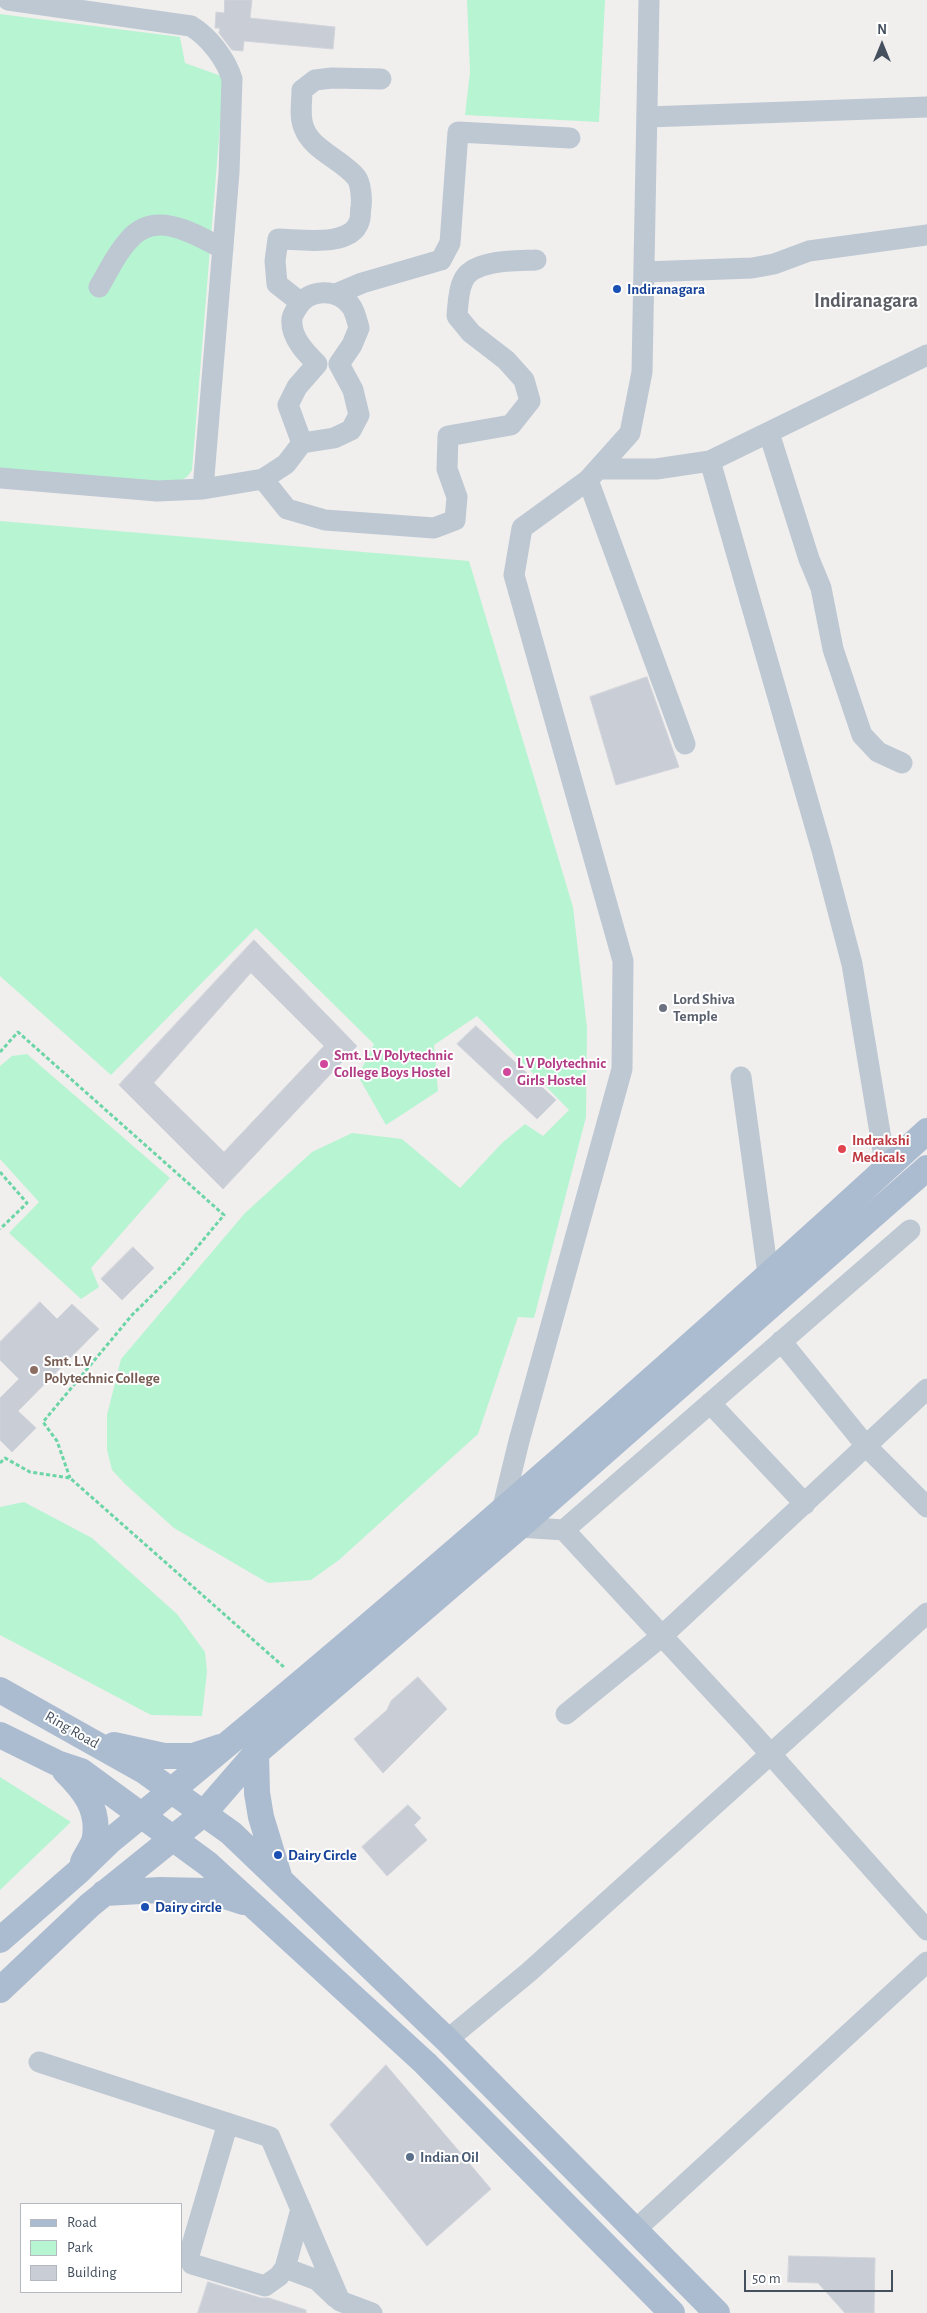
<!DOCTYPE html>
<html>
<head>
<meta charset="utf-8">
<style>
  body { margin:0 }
  #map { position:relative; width:927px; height:2313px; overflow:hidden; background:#f1eeee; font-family:"Alegreya Sans",sans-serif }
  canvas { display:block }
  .legend { position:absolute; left:20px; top:2203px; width:162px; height:90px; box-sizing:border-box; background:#fff; border:1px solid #b4b9bf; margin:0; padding:6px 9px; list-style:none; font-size:15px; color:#44505e }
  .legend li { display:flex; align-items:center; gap:10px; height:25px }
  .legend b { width:25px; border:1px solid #b4b9bf }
  .north { position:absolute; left:857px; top:20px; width:50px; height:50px; -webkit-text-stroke:4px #fff; paint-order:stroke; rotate:0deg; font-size:14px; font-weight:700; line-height:20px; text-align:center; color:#44505e }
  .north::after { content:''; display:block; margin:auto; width:18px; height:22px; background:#44505e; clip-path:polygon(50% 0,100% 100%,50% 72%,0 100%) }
  .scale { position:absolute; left:744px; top:2270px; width:149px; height:22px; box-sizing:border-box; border:2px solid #44505e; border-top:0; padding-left:6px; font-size:15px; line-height:18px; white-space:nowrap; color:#44505e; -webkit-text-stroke:4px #fff; paint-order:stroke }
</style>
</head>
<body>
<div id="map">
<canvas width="927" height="2313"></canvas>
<ul class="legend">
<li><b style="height:6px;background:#abbcd0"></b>Road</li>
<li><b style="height:14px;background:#b7f4d2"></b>Park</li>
<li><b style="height:14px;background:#c9cdd5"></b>Building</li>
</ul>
<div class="north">N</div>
<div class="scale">50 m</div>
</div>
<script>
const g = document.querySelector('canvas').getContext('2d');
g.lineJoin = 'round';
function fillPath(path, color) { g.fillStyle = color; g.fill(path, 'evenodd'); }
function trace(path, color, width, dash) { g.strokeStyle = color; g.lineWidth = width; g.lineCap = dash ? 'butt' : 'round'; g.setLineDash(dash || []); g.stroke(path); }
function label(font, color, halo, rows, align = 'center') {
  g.font = font + ' "Alegreya Sans",sans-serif'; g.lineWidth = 4; g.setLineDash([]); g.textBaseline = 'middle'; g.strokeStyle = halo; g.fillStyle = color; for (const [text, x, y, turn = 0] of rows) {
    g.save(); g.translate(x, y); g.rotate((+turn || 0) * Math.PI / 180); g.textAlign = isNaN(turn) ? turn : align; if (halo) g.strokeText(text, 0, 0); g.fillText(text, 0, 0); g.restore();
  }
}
const green = new Path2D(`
  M467,0H605L599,122L465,115L470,72Z
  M0,14L180,37L185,63L224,77L192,470L187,477L172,485L0,470Z
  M0,521L469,561L573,907L587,1028L586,1117L534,1318L518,1317L478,1434L339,1560L311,1580L268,1583L174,1528L125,1484L112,1470L107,1450V1415L121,1359L245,1213L312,1152L352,1133L402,1139L460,1188L502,1143L525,1124L543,1136L569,1110L477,1016L434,1045L438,1091L386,1125L358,1076L374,1044L256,928L111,1075L0,976Z
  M27,1054L170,1178L91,1268L99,1287L81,1299L9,1233L39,1202L0,1159V1066L12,1056Z
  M24,1502L92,1538L177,1614L205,1652L207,1671L202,1716L151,1715L0,1635V1507Z
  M0,1777L71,1822L0,1890Z`);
const building = new Path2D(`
  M225,0H252L250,18L335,27L333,49L244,41L243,51L232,50L219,33L220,28H215L216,12L224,13Z
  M647,677L679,767L616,785L590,697Z
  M254,940L357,1046L223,1189L119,1085ZM251,973L324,1046L224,1152L154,1083Z
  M476,1026L556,1100L537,1119L457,1044Z
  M133,1247L154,1268L122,1300L101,1279Z
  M40,1302L57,1319L72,1304L99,1329L18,1411L36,1428L12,1452L0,1440V1398L19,1379L0,1360V1342Z
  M418,1677L447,1709L383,1773L354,1739L387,1710L391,1701Z
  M408,1805L421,1818L414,1825L427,1840L387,1876L362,1847Z
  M386,2065L491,2189L427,2246L330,2125Z
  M789,2256L875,2258L874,2313H845L818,2283L788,2282Z
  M208,2282L261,2298H269L306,2310V2313H198Z`);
const path = new Path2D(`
  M0,1052L18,1032L224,1215L179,1269L132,1315L43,1422L57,1441L70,1478
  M0,1172L27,1203L0,1229
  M0,1463L5,1458L30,1472L70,1478L285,1668`);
const minor = new Path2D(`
  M8,0L191,26C209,37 226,59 232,79L229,173L203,489
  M648,117L927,107
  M645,272L752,268L774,264L809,251L927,235
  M99,287C108,272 116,254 128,241C154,208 195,234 223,249
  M336,294L362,283L441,260L450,243L458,132L570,138
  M300,302L277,284L275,261L278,239C299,239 350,248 359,222C361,218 360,211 361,207C362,199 361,183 356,177C341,159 312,150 304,128C299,117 302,102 302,90L315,80L332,78L381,79
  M769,433L809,559L821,588L833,649L862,735L878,752L902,763
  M710,461L822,850L852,964L886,1169
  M599,469H656L710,461L927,355
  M0,478L157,491L203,489L263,479L286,464L302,443L334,438L351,430L359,415L353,390L339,364L352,345L359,328C357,321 355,311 351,306C338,288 308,288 297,308C295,311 292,316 292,319C290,337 306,353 317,364L297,387L288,405L302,443
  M263,479L287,509L325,520L434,528L455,520L457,497L447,469L448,436L511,425L530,401L524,380L506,360L471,333L457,316C458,305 458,291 463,281C472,259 516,261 536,260
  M588,480L685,744
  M741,1077L768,1274
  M781,1341L867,1447L927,1507
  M710,1403L805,1504
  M502,1511L519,1441L622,1069L623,961L514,575L522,528L588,480L630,433L642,372L649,0
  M519,1527L564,1530L750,1731L927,1930
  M564,1530L910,1230
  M566,1714L662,1636L927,1389
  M447,2040L529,1972L927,1613
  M39,2062L270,2137L340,2301L372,2313
  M228,2123L189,2255L192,2264L265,2286L279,2276L285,2268L317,2280L336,2298
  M634,2231L927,1962
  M285,2268L301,2209`);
const major = new Path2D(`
  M0,1690L144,1771L231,1833L447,2040L717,2313
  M0,1735L57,1763L81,1771L208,1864L425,2063L672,2313
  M114,1745L164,1756H193L220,1747
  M256,1753L257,1793L261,1817L279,1876
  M65,1771C84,1790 99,1808 95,1837C94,1845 86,1855 83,1862
  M104,1893L160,1890L209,1891L243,1902
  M0,1940L78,1872L110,1841C389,1613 661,1375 927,1131
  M0,1990L91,1904L204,1813L256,1753L519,1527L927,1168`);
const markers = [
  [617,289,5,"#1a4fb4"],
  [663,1008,5,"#6b7280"],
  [324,1064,5,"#d1479c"],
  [507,1072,5,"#d1479c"],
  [842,1149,5,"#e0444e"],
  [34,1370,5,"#8d6e63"],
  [278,1855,5,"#1a4fb4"],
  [145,1907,5,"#1a4fb4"],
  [410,2157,5,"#5c6f8a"]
];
const transitNames = [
  ["Indiranagara",627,289],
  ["Dairy Circle",288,1855],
  ["Dairy circle",155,1907]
];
const worshipNames = [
  ["Lord Shiva",673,999],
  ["Temple",673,1016]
];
const hotelNames = [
  ["Smt. L.V Polytechnic",334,1055],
  ["College Boys Hostel",334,1072],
  ["L V Polytechnic",517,1063],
  ["Girls Hostel",517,1080]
];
const healthNames = [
  ["Indrakshi",852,1140],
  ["Medicals",852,1157]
];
const educationNames = [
  ["Smt. L.V",44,1361],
  ["Polytechnic College",44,1378]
];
const streetNames = [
  ["Ring Road",72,1730,30]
];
const serviceNames = [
  ["Indian Oil",420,2157]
];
const districtNames = [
  ["Indiranagara",866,301]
];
fillPath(green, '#b7f4d2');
fillPath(building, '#c9cdd5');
trace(building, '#d1d4db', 1);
trace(path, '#6cd5a6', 3, [4, 2.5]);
trace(minor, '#bdc8d2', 21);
trace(major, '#abbcd0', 26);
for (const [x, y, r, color] of markers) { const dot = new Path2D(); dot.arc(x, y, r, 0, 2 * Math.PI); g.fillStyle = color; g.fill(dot); trace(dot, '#fff', 2); }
label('bold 15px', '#164399', '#fff', transitNames, 'left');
label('bold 15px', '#5b616d', '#fff', worshipNames, 'left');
label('bold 15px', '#b23c85', '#fff', hotelNames, 'left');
label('bold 15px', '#be3a42', '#fff', healthNames, 'left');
label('bold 15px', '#785e54', '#fff', educationNames, 'left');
label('15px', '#44505e', '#fff', streetNames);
label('bold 15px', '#4e5e75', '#fff', serviceNames, 'left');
label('bold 20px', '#5a5e64', '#fff', districtNames);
</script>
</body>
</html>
